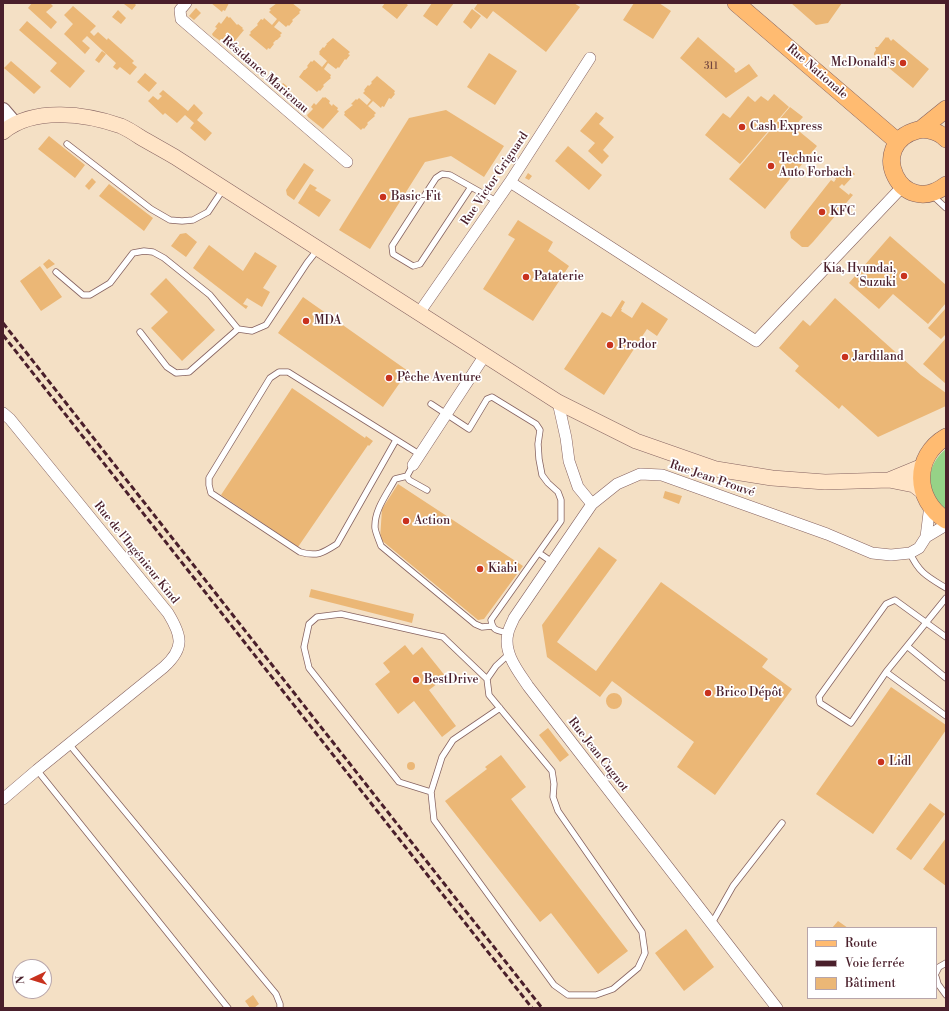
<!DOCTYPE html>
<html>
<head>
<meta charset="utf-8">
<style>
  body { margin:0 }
  #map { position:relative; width:949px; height:1011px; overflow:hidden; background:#f4e0c5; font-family:"Libre Bodoni",serif }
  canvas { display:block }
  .frame { position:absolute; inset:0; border:4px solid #4a1f2b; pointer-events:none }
  .legend { position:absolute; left:807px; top:927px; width:130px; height:72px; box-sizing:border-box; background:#fff; border:1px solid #b7a5aa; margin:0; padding:5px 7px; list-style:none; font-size:12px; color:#4a1f2b }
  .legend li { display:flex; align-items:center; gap:8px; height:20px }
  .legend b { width:20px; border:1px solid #b7a5aa }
  .north { position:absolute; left:12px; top:959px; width:40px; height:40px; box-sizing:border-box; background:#fff; border:1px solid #b7a5aa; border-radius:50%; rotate:266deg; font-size:11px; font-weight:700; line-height:16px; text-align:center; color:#4a1f2b }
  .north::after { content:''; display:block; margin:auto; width:14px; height:18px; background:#c8321e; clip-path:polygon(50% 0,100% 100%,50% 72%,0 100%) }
</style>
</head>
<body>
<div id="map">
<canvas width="949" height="1011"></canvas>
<div class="frame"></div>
<ul class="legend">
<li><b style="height:5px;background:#ffbb71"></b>Route</li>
<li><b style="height:5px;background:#4a1f2b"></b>Voie ferrée</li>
<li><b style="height:11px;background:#ebb776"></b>Bâtiment</li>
</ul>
<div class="north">N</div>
</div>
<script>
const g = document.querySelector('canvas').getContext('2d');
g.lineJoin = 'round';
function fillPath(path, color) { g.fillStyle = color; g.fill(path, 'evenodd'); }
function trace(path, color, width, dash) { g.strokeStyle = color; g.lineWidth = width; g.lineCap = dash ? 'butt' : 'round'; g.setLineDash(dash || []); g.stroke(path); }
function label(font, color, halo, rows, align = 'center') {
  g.font = font + ' "Libre Bodoni",serif'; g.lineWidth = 3.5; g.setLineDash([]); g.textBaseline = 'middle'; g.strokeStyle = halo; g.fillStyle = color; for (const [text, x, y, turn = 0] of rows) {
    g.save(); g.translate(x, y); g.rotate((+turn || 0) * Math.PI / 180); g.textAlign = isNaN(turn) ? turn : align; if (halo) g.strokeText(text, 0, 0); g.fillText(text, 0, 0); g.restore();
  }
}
const green = new Path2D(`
  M946,449V510C942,507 938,503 935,499C924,481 931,461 946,449Z`);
const building = new Path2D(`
  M32,3H50L53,6L46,12L57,22L51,29L28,8Z
  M125,3H134L136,5L132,10L124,4Z
  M211,3H229L225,11L223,10L222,12Z
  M277,3H292L301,10L299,12L300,13L292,20L293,21L289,26L288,25L286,27L279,21L274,27L282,33L280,35L281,36L277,40H276L273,43L274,44L270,49L268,48L267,50L249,35L251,33L250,32L258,25L257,24L261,19L263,20L264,18L272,25L277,19L269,12L271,10L269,9Z
  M385,3H405L408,5L397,19L382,7Z
  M432,3H454L437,26L423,16Z
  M478,3H574L580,7L546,52L493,11L487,19L474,9Z
  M634,3H659L671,11L653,39L623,20Z
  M791,3H842L828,23L816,25Z
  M73,6L96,26L90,32L94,36L98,32L107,40L108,38L134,61L132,63L137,67L130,75L120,67L117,70L113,67L116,63L87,36L82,41L90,48L85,54L64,34L73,24L64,15Z
  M196,8L201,13L194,20L189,16Z
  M472,9L481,16L471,29L463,22Z
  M118,10L126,18L121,24L112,17Z
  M227,16L229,18L230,17L237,25L238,24L243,28L242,29L244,30L229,48L227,46V47L222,43V42L213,36L212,34L217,28L215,27L219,22L221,24Z
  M27,21L85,71L70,88L50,71L57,63L19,30Z
  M698,37L735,69L734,71L736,73L749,64L758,76L726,98L680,58Z
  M886,37L887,38L888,37L891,41L893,39L929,69L913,88L877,58V56L874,55V53L876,50L875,47H878Z
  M333,38L350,52L348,54L350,55L346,60L345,59L339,68L338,67L336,69L328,63L324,69L331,75L330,77L331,78L323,85L324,86L320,91L319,90L317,92L299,77L304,70H305L308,67L307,66L311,61L312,62L314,60L322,67L327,61L319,54L320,53L319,52L323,47L324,48L327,44H326Z
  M102,51L106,54L99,63L95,60Z
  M489,53L517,71L495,105L467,87Z
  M11,61L41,87L34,94L4,68Z
  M145,73L157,83L149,92L137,82Z
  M377,76L395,91L394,93L395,94L391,99L389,98L384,107L382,106L381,108L373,101L368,106L376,113L374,115L375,116L367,123L368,124L364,129L363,128L361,130L344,115L345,113L344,112L353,105L351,104L356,99L357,100L359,98L367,105L371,100L363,93L365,91L364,90L368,85L369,86L372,83L371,82Z
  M283,83L288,87L282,94L277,90Z
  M163,90L188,111L194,104L203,113L197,120L212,133L205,141L190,128L194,123L185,115L177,123L165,113L163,115L148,101L153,96L158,100L162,96L159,94Z
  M774,94L789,107L740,164L705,135L723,113L730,118L748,96L755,102L761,96L768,101Z
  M323,97L324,98L325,97L330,101L329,103L332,106L333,104L338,108L337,110L339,111L323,129L308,117L307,115L313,109L311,107L314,103L316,105Z
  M790,107L803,117L794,127L817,146L765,209L729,179Z
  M446,110L504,146L484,177L451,156L425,162L370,249L339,230L409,118Z
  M596,112L604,118L599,124L614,137L603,150L609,156L602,164L588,151L595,143L580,131Z
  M49,136L85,165L75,178L38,149Z
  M568,146L602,175L589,190L555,161Z
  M304,163L314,170L294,200L287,195L286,190Z
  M844,166L855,174L844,186L842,184L839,187L849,195L850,193L853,195L813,242L808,247H802L791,238L790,232L831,180L834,182L836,179L834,177Z
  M528,173L532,176L529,180L525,178Z
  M92,178L96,182L89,190L85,186Z
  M109,184L153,218L144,231L99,196Z
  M310,184L317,188L315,190L331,200L319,217L298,203Z
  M518,220L553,242L548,251L569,266L533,321L483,289L515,239L508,235Z
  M186,233L197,242L186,257L171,246L180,234Z
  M890,236L946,285V303L928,324L893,294L879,309L849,283Z
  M209,245L243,271L255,252L277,266L263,288L270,292L262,307L247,298L243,304L248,306L246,309L193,268Z
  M49,259L55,264L47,269L43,264Z
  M40,266L62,297L41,311L20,281Z
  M166,278L215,330L182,361L151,328L168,312L150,294Z
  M303,297L408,371L383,407L278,333Z
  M835,298L921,375L946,393V406L878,437L842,405L839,409L795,371L799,366L779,348L803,320L810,326Z
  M622,300L625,302L621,309H622L621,311L632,318L642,302L668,319L657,336L647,329L604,395L564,369L602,312L611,317Z
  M946,308V334L941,339L928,328Z
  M946,338V384L923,364Z
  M292,388L365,438L366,436L373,441L369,446L368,445L298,547L221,495Z
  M398,484L523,566L484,619L478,620L380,539L382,509Z
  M665,491L682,496L679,504L663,498Z
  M599,547L617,560L557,642L596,671L661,582L768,659L762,667L792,689L715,795L677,767L694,742L612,681L600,697L547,657L542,625Z
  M311,589L414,614L412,623L309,597Z
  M405,645L413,655L422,647L446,677L429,690L456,726L442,737L414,701L398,714L375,684L390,672L383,663Z
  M891,687L946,725V730L873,834L816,794Z
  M606 701a8 8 0 1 1 16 0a8 8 0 1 1-16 0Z
  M548,728L569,755L560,762L539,735Z
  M501,755L526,787L511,799L628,951L598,974L551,913L540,922L445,801L487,769L485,767Z
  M407 766a4 4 0 1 1 8 0a4 4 0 1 1-8 0Z
  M930,803L945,814L911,860L896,849Z
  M946,838V886L923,869Z
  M838,921L848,928H832Z
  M686,929L714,967L684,991L655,953Z
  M253,995L259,1004L254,1008H250L245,1001Z`);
const service = new Path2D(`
  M67,144L151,209L170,220L182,221L193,220L208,212L224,188
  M471,187L420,264L413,266L393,254L392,246L436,178L442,174L450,175L496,201
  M932,195L946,208
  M56,272L83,295H90L110,283L133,253L144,251L153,252L164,258L210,295L238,329L252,331L266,325L307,263L318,249
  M140,332L167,367L176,373L189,372L238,329
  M431,404L469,429L487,399L492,397L536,424L540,430L538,444L539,459L542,475L548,483L558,492L561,500V521L491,620C493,632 498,630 508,633
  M396,440L337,544C323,553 317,557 300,552L211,493L209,485V478L270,378L279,372H288L419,454
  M413,465L407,476L409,480L427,490
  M407,476L395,479C387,494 374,510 375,528C376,534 379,540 381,546L475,624L482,627L492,626
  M539,553L552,562
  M910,553C919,573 928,577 946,588
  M946,598L886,672L946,716
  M907,646L946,678
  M886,672L851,723L820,703L819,697L886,604L895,600L946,637
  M500,708L453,740L442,757L431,792L434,820L554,985L568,995H596L613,989L638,968L645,953L642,932L558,811L553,797L554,784L552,771L489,695L487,679L496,666L509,654
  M69,744L276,994L280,1004V1008
  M37,770L228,1008
  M431,792L399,782L309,668L304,647L309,624L317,617L341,614L443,637L487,679
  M712,923L733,886L782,823
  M936,973L939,967L946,963
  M936,977L938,984L946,995`);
const minor = new Path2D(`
  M186,3L180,10L181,19L347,162
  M510,182L756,341L902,187
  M419,313L510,182L590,58
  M558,402L566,438L569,461L578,487L592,504
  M3,413L10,419L168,613C182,636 185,648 164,667L37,770L3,799
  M413,465L485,355
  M926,537L930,505
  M777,1008L528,686C518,671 503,653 508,633C509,628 512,623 514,618L592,504L617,484L640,474L662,475L827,534L872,553L891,555L910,553L919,548L926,537L946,525`);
const tertiary = new Path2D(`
  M3,110L15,124`);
const secondary = new Path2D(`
  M3,132C34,106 87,114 121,126C128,129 134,133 140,137C152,144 163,150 175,157L558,402L636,441L716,469L772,478L825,482L889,480L914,485L923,492
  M889,480L923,466`);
const primary = new Path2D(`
  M736,3L898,142
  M920,130L946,109
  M946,139C940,132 927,128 918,130C865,144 901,220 946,185
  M946,437C913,456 914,500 946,520`);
const rail = new Path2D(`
  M3,323L542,1008
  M3,335L532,1008`);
const markers = [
  [903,63,4,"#c8321e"],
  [742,127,4,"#c8321e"],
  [771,166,4,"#c8321e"],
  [383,197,4,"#c8321e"],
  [822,212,4,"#c8321e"],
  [904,276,4,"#c8321e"],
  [526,277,4,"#c8321e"],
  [306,321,4,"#c8321e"],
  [610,345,4,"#c8321e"],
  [845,357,4,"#c8321e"],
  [389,378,4,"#c8321e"],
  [406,521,4,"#c8321e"],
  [480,569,4,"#c8321e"],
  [416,680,4,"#c8321e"],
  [708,693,4,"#c8321e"],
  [881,762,4,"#c8321e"]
];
const numberNames = [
  ["311",711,67]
];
const poiNames = [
  ["McDonald's",895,63,"right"],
  ["Cash Express",750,127],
  ["Technic",779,159],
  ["Auto Forbach",779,173],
  ["Basic-Fit",391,197],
  ["KFC",830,212],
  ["Kia, Hyundai,",896,269,"right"],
  ["Suzuki",896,283,"right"],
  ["Pataterie",534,277],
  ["MDA",314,321],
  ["Prodor",618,345],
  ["Jardiland",853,357],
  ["Pêche Aventure",397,378],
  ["Action",414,521],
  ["Kiabi",488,569],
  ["BestDrive",424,680],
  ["Brico Dépôt",716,693],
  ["Lidl",889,762]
];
const streetNames = [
  ["Rue Nationale",817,72,41],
  ["Résidance Marienau",265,75,41],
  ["Rue Victor Grignard",495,179,-56],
  ["Rue Jean Prouvé",712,479,19],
  ["Rue de l'Ingénieur Kind",136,553,51],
  ["Rue Jean Cugnot",598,755,52]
];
fillPath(green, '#96d287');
fillPath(building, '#ebb776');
trace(service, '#866361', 7);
trace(minor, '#866361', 12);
trace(tertiary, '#866361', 16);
trace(secondary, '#866361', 16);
trace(primary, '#866361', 18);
trace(service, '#fff', 5.5);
trace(minor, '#fff', 11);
trace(tertiary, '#fff', 14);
trace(secondary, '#ffe4c6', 15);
trace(primary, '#ffbb71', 17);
trace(rail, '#4a1f2b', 3, [6, 3]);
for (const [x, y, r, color] of markers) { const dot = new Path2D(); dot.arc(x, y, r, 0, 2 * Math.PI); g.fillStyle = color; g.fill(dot); trace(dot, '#fff', 1.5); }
label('10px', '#72453e', null, numberNames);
label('12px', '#4a1f2b', '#fff', poiNames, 'left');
label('12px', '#4a1f2b', '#fff', streetNames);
</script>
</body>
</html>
